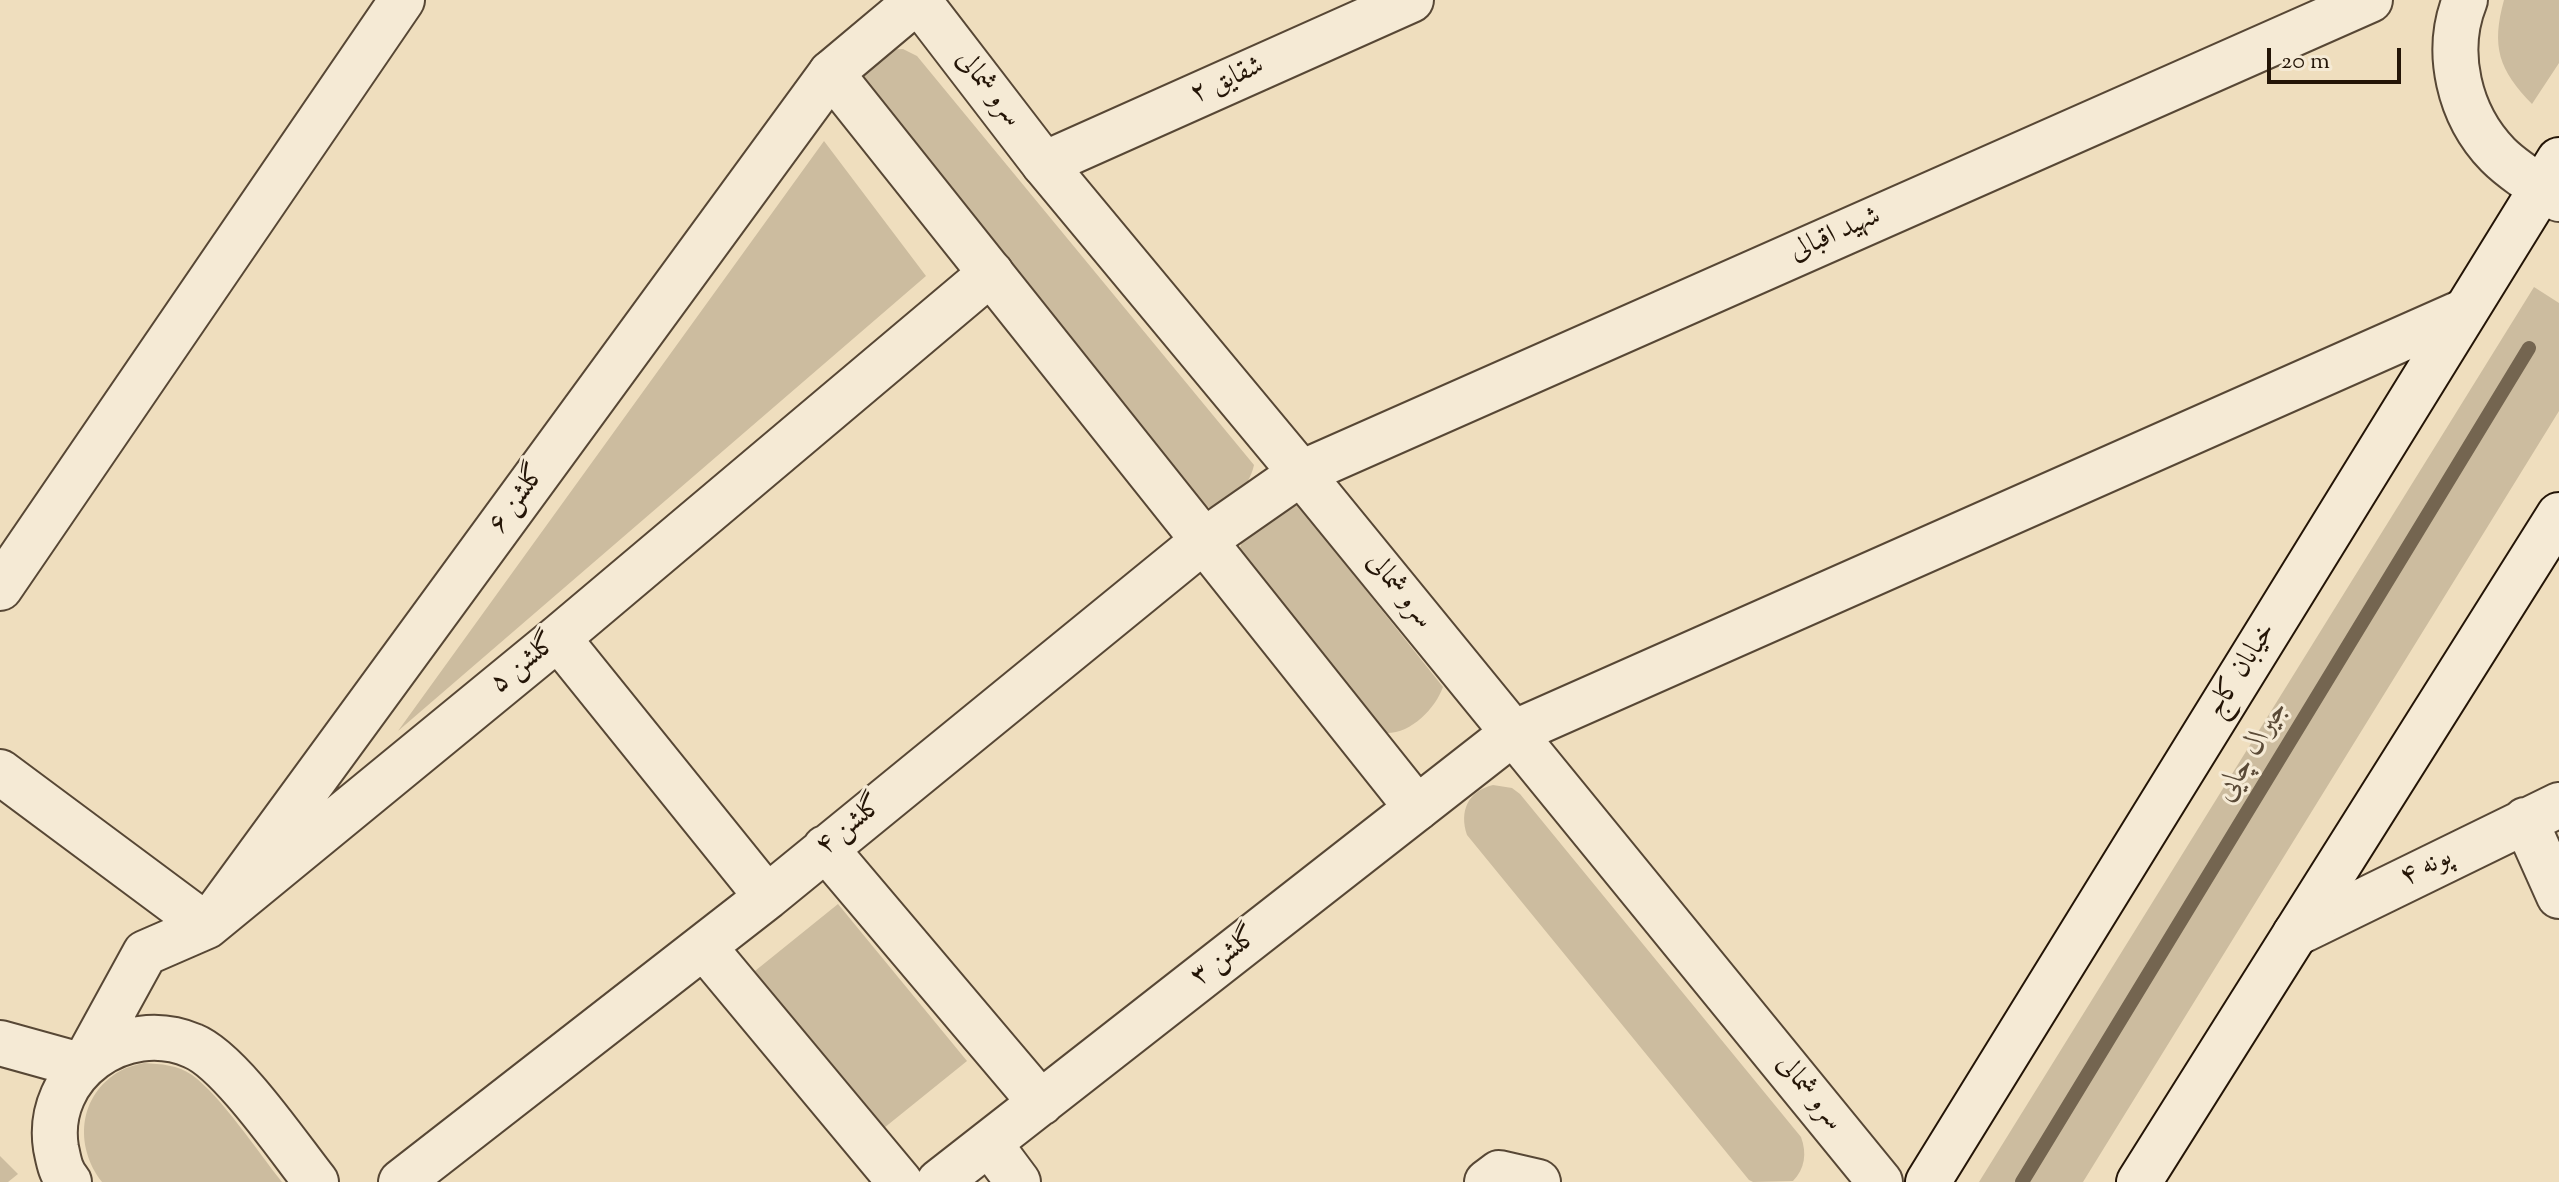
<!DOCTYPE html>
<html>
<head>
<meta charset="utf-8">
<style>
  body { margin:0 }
  #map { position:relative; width:2559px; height:1182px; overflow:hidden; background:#efdebe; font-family:"Sorts Mill Goudy",serif }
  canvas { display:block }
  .scale { position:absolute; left:2267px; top:48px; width:134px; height:36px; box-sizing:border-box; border:4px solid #241507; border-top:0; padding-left:10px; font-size:24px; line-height:28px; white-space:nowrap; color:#241507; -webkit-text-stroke:6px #f5ead5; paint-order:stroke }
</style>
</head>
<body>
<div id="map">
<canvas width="2559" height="1182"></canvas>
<div class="scale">20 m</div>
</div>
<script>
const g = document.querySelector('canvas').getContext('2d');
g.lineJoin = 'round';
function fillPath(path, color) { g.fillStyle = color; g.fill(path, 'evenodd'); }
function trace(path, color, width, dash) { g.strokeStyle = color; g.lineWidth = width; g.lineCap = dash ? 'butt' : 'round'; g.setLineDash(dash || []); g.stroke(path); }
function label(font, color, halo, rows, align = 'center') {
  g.font = font + ' "Sorts Mill Goudy",Amiri,serif'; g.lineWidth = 6; g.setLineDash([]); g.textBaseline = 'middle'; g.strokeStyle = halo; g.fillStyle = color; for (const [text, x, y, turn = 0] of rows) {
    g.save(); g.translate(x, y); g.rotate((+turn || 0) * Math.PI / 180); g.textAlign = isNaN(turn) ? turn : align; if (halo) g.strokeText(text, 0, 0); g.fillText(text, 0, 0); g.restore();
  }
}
const green = new Path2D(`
  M2504,0H2559V63L2532,104C2499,70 2491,47 2504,0Z
  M903,49L917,56L1254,465C1248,491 1226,511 1197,507L862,81L867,63L879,50Z
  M824,141L926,276L398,731Z
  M2534,287L2559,303V411L2083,1182H1979Z
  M1293,504L1298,505L1443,687C1435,709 1410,735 1384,733L1240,553C1237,533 1277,515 1293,504Z
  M1493,785L1512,788L1520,794L1801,1137C1807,1153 1805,1169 1793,1181L1753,1182L1749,1180L1467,835C1459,811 1468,791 1493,785Z
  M838,904L967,1061L879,1132L750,975Z
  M144,1063C161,1064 178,1065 192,1075C221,1096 258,1152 282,1182H102C74,1146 78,1095 120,1071C127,1067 136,1065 144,1063Z
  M0,1156L18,1174L8,1182H0Z`);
const stream = new Path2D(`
  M2022,1182L2529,348`);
const minor = new Path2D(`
  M2465,0C2444,52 2459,115 2498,155C2515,172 2539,186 2559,199
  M1044,164L1411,0
  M0,588L402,0
  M558,638L767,897
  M0,772L207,926L831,73L918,0
  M2525,820L2559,896
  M825,848L1041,1103
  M2295,934L2559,805
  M704,947L900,1182
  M0,1043L83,1066L145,953L207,926L558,638L991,273
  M989,1143L1018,1182
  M69,1182C60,1171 59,1162 56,1148C44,1073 124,1016 193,1046C230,1061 289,1148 316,1182
  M401,1182L767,897L1202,542L1301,473L2370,0
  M939,1182L1513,733L2465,311
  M1487,1182L1499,1173L1538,1182`);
const tertiary = new Path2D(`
  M918,0L1044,164L1301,473L1880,1182
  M831,73L1417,808`);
const secondary = new Path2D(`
  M1928,1182L2559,160
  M2139,1182L2559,515`);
const streetNames = [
  ["شقایق ۲",1228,82,-24],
  ["سرو شمالی",987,90,52],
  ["شهید اقبالی",1836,236,-24],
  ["گلشن ۶",519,500,-54],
  ["سرو شمالی",1398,592,51],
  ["گلشن ۵",525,665,-39],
  ["خیابان کاج",2243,671,-58],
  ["گلشن ۴",851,827,-39],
  ["پونه ۴",2427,869,-26],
  ["گلشن ۳",1226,958,-38],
  ["سرو شمالی",1808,1094,51]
];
const waterNames = [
  ["جیرال چایی",2254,752,-59]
];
fillPath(green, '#ccbc9f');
trace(stream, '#746550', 14);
trace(minor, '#574735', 48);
trace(tertiary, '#574735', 48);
trace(secondary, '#241507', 48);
trace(minor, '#f5ead5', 44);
trace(tertiary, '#f5ead5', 44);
trace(secondary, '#f5ead5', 44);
label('28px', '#241507', '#f5ead5', streetNames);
label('italic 30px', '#5a4a37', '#f5ead5', waterNames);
</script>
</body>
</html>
